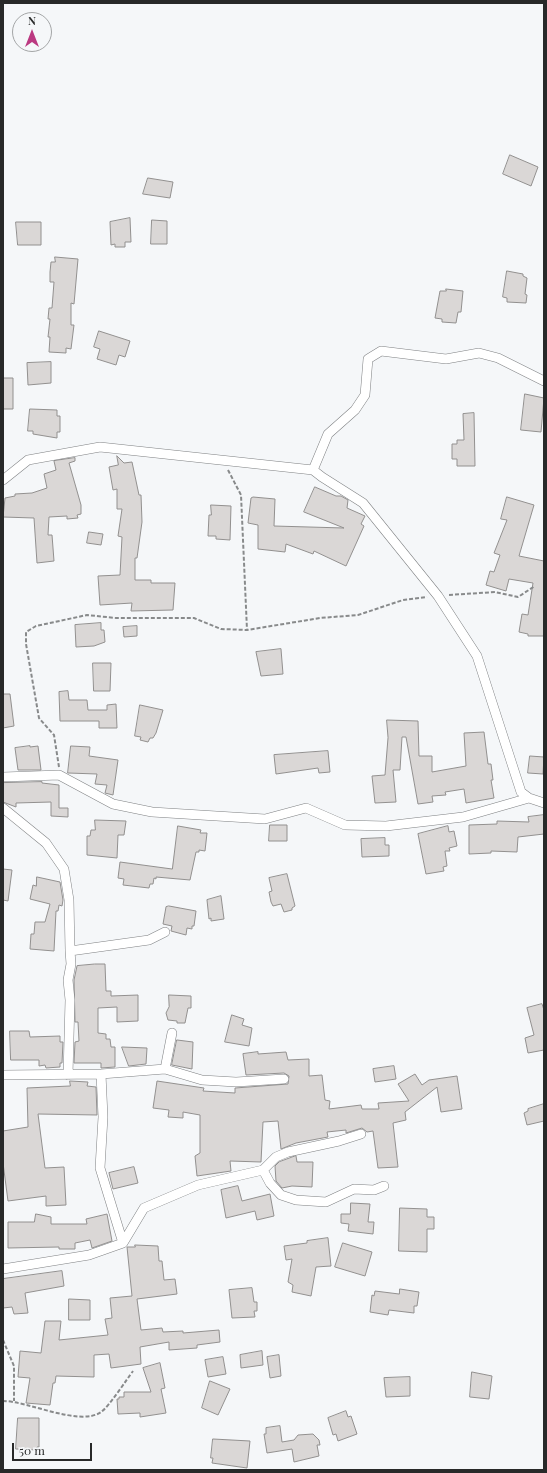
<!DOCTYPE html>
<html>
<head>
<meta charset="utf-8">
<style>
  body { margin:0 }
  #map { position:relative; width:547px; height:1473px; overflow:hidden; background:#f5f7f9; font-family:"Playfair Display",serif }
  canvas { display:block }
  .frame { position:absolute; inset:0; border:4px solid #282929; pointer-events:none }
  .north { position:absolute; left:12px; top:12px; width:40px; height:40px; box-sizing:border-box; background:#f5f7f9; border:1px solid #a3a5a6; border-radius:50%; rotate:0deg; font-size:11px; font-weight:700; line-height:16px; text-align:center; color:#282929 }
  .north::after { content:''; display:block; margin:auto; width:14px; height:18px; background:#bb3981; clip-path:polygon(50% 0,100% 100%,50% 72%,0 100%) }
  .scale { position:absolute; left:12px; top:1443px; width:80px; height:18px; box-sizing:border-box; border:2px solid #282929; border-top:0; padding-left:5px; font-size:12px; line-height:14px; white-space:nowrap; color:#282929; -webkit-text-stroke:3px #f5f7f9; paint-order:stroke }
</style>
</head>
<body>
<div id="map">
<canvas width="547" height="1473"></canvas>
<div class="frame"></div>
<div class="north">N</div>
<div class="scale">50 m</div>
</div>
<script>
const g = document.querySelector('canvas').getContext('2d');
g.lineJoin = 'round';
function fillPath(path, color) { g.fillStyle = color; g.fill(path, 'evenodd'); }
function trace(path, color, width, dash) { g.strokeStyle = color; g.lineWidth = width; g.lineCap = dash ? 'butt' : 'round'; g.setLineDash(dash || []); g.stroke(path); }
const building = new Path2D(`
  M510,155L538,167L531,186L503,174Z
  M148,178L173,182L170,198L143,194Z
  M130,218L131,242H125V247H115V244L111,245L110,222Z
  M152,220L167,221V244H151Z
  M16,222H41V245H18Z
  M55,257L78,259L74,304L71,303V325H74L71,349L66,348V353L49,352L50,337H48L50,319H48L49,308H52L54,282H50V272L51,262H55Z
  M507,271L523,274V276L527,278L525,294L527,295L526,303L507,302V298L503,297Z
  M446,289L463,291L461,312H458L456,323L442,322V319L435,318L440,291H446Z
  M99,331L130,341L125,357L119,355L116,365L97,359L100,349L94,347Z
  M51,362V383L28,385L27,363Z
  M3,378H13V409H3Z
  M525,394L544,398L541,432L521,430Z
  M30,409L57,410V416H60V432H57V438L33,434V431H28Z
  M474,413L475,466H457V459H452V444H457V440H464L463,414Z
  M117,456L124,463L132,462L139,495H141L142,522L137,558H135V580H151V583H175L173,610L131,611L132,603L100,605L98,576L120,575L122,537L118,536L122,509H117V489L113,490L109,467L118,465Z
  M75,458V461L69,463L81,505V514L77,515L78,518L67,519V516L49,517L48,535H52L54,561L37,563L34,518L3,517L5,498L15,496V494L32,493L47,488L44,474L56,470L54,461Z
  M315,487L336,496H341L348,500L347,508L365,516L361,524L364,526L346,566L314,551L313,554L286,544L285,552L258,549V525L248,523L251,498L253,497L275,499L274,526L344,528L304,512Z
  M507,497L534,505L519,556L544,561V636H528V634L519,632L522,614L528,615L533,583L509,579L506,591L486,585L490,571L494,572L500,555L494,553L507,520L501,519Z
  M211,505L231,506L230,540L216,539V536H208L209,515H211Z
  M89,532L103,534L101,545L87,543Z
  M101,623V630H104L105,642L94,646L76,647L75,625Z
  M137,626V636L124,637L123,627Z
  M281,649L283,674L261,676L256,652Z
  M93,663H111L110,691H94Z
  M68,691L69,700H87L88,710H107V705L116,704L117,728H99V721H60L59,692Z
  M3,694H10L14,726L3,728Z
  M140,705L163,710L156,733L153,738H150L148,742L140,740L141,737L135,736Z
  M387,720L418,721L419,756H432V772L466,766L464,733L484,732L488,764H491L493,780H491L494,798L466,803L464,789L445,792L446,795L432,796L433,802L418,804L406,737H402L400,770H393L396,802L375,803L372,776L385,775L388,738Z
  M30,746V747L38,746L41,770H18L15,748Z
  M71,746L90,747L89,756L118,760L113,795L105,793L107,785L95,784L97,774L68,773Z
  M328,751L330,772L319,773L318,768L276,774L274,755Z
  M530,756L544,757L543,774L528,773Z
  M42,782V783L59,785V808H68V817L51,816V802L16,803V807L3,802V783Z
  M544,815V834L518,837L517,852L491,851V853L469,854V825L497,824V821L529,822L528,817Z
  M95,820L126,821L124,835H118L117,858L87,855V836H90L91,830H95Z
  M270,825H287V841H269Z
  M178,826L201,830L200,833H207L205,851L199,850V852H196L190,880L156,877V879L154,878L153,884H150L149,888L123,885L124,879L118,878L120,862L172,869Z
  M448,826L449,832L454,831L457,846L449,848L450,851H445L447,866L443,867L444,871L426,874L418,834Z
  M385,838V845H389V856L362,857L361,839Z
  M3,869L12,870L8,901L3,900Z
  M287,874L295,906L292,908V910L284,912L281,904L273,906L271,902L269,892L272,891L269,878Z
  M37,877L60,882L63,900L62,906L59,905L58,911H56L54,951L30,949L31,934H34L35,922H45L50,904L30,899L33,885L36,886Z
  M221,896L224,919L211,921V918L209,919L207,900Z
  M169,906L196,911L194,926H192V929L187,928L186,935L171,931L172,926L163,924L166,907Z
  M95,964H105L106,991H111V996L138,995V1021L117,1022V1007L98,1008V1033L106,1034V1039H110L111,1047H115V1067L101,1068V1063H74L75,1042L79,1041L78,1022H75L74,980L77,966Z
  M169,995L191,996V1008H188L185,1023H177V1021L168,1020L166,1013L169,1007Z
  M542,1004L544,1010V1050L528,1053L525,1038L534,1035L527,1008Z
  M232,1015L244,1019L242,1025L252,1028L249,1046L225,1042Z
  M10,1031H29L30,1037L60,1036V1042H63L62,1063H60V1067L46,1068L45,1065L39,1066V1060H11Z
  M177,1040L193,1042L192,1069L172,1065Z
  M122,1047L147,1048L146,1064L129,1066Z
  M258,1052V1054L286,1052L288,1060L309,1059V1076L322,1075L325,1100L330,1101L329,1109L361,1105L362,1109H379L378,1103L409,1101L398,1084L415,1074L422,1085L429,1080L457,1076L462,1109L441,1112L437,1087L405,1112L406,1120L393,1123L398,1167L378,1168L373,1131L367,1132L362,1128L346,1133V1130L327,1132L328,1137L296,1143L281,1149L278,1121L263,1122L261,1162L230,1161L231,1171L197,1176L195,1156L200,1153V1115L183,1112V1118L168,1117L169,1110L153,1108L157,1081L204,1088L203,1091L235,1093V1088L288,1084L289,1076L284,1073L246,1075L243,1054Z
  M394,1066L396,1079L375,1082L373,1069Z
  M70,1081L88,1082L87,1086L96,1087L97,1115L38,1114L45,1168L64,1167L66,1205L46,1206V1196L8,1201L3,1163V1131L28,1127L27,1088L70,1086Z
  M544,1104V1121L527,1125L524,1113L528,1111V1109Z
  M296,1156L297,1162H313L312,1187L292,1186L282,1188L276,1181L275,1166L279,1162Z
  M134,1167L138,1183L113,1189L109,1173Z
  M238,1186L242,1201L270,1194L274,1216L257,1220L255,1211L226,1218L221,1190Z
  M351,1203L370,1204L368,1222H374L373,1234L348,1231L349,1224L341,1223V1214H350Z
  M400,1208L427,1209V1217H434V1229H427V1252L399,1251Z
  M36,1214L51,1217V1224H87L86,1219L107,1214L112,1241L92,1248L90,1240L75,1243V1249H59V1247L8,1248V1222H34Z
  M328,1238L331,1266L316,1267L311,1296L292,1292L293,1285L288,1282L292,1259L286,1260L284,1246L307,1243V1241Z
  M343,1243L372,1252L365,1276L335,1267Z
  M135,1245L158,1246L159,1261H162L164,1280L175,1279L177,1294L137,1299L141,1330L162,1328L163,1332L183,1331V1333L219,1330L220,1342L197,1345V1348L169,1350V1342L140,1347L141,1364L111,1368L109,1354L94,1355V1377L56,1376L55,1383H53L50,1405L26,1403L30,1378L18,1377L20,1351L41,1353L45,1321H61L59,1340L108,1335L105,1319L112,1318L110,1298L132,1296L127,1247H135Z
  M62,1271L64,1286L25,1293L28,1313L14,1314L12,1307L3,1308V1279Z
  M252,1288L254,1302H257V1311H254L255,1317L232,1318L229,1290Z
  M400,1289L419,1292L417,1306H414V1313L389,1310L388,1315L370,1312L372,1295L374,1296L375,1291L399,1294Z
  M69,1299L90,1300V1320H69Z
  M262,1351L263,1365L241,1368L240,1355Z
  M279,1355L281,1376L270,1378L267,1357Z
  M223,1357L226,1374L208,1377L205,1360Z
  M160,1363L165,1388L161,1389L166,1413L140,1417V1413L118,1414L117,1399H119V1397H124V1392H151L143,1368Z
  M472,1372L492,1376L489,1399L470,1397Z
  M410,1377V1396L386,1397L384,1378Z
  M210,1381L230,1389L218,1415L202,1408Z
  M346,1411L348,1417L351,1416L357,1434L338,1441L336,1434L333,1435L328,1418Z
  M18,1418H39V1447H37V1450L16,1449Z
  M280,1426L282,1442L294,1440L298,1435L313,1434L319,1440L320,1445H317L319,1456L294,1462L292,1449L267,1453L264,1434H266V1428Z
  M213,1439L250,1441L247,1468L212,1463L213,1458H211Z`);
const path = new Path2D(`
  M228,470L241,495L247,630
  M449,595L495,592L518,597L535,586
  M59,767L54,735L39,718L26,644V632L36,626L87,615L116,618H194L221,629L247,630L320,618L358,615L403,600L427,597
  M3,1340L14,1366V1401
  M3,1401C28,1401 80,1427 101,1412C108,1408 127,1379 133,1371`);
const minor = new Path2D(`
  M313,470L328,434L355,410L365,395L368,359L381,351L446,359L479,353L498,358L544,381
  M3,480L28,460L100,447L313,470L322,477L363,503L438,596L477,656L521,792L529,798L544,803
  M3,777L59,775L113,804L152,812L265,819L306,808L345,825L386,826L463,817L529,798
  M3,808L46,843L64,869L69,900L70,951
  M165,1069L202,1080L236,1082L284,1079
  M101,1074L103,1117L100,1168L123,1243
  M3,1075L101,1074L165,1069L172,1033
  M68,1075L70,1000L68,980L71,964L70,951L149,940L165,932
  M263,1170L270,1183L281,1195L296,1200L326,1202L354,1189L374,1190L384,1186
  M3,1269L89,1255L123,1243L144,1208L198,1185L263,1170L276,1157L288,1152L339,1141L361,1134`);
fillPath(building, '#dad7d6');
trace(building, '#92908f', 1);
trace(minor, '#7f8183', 10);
trace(path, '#888a8b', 2, [4, 2]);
trace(minor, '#fff', 9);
</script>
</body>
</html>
